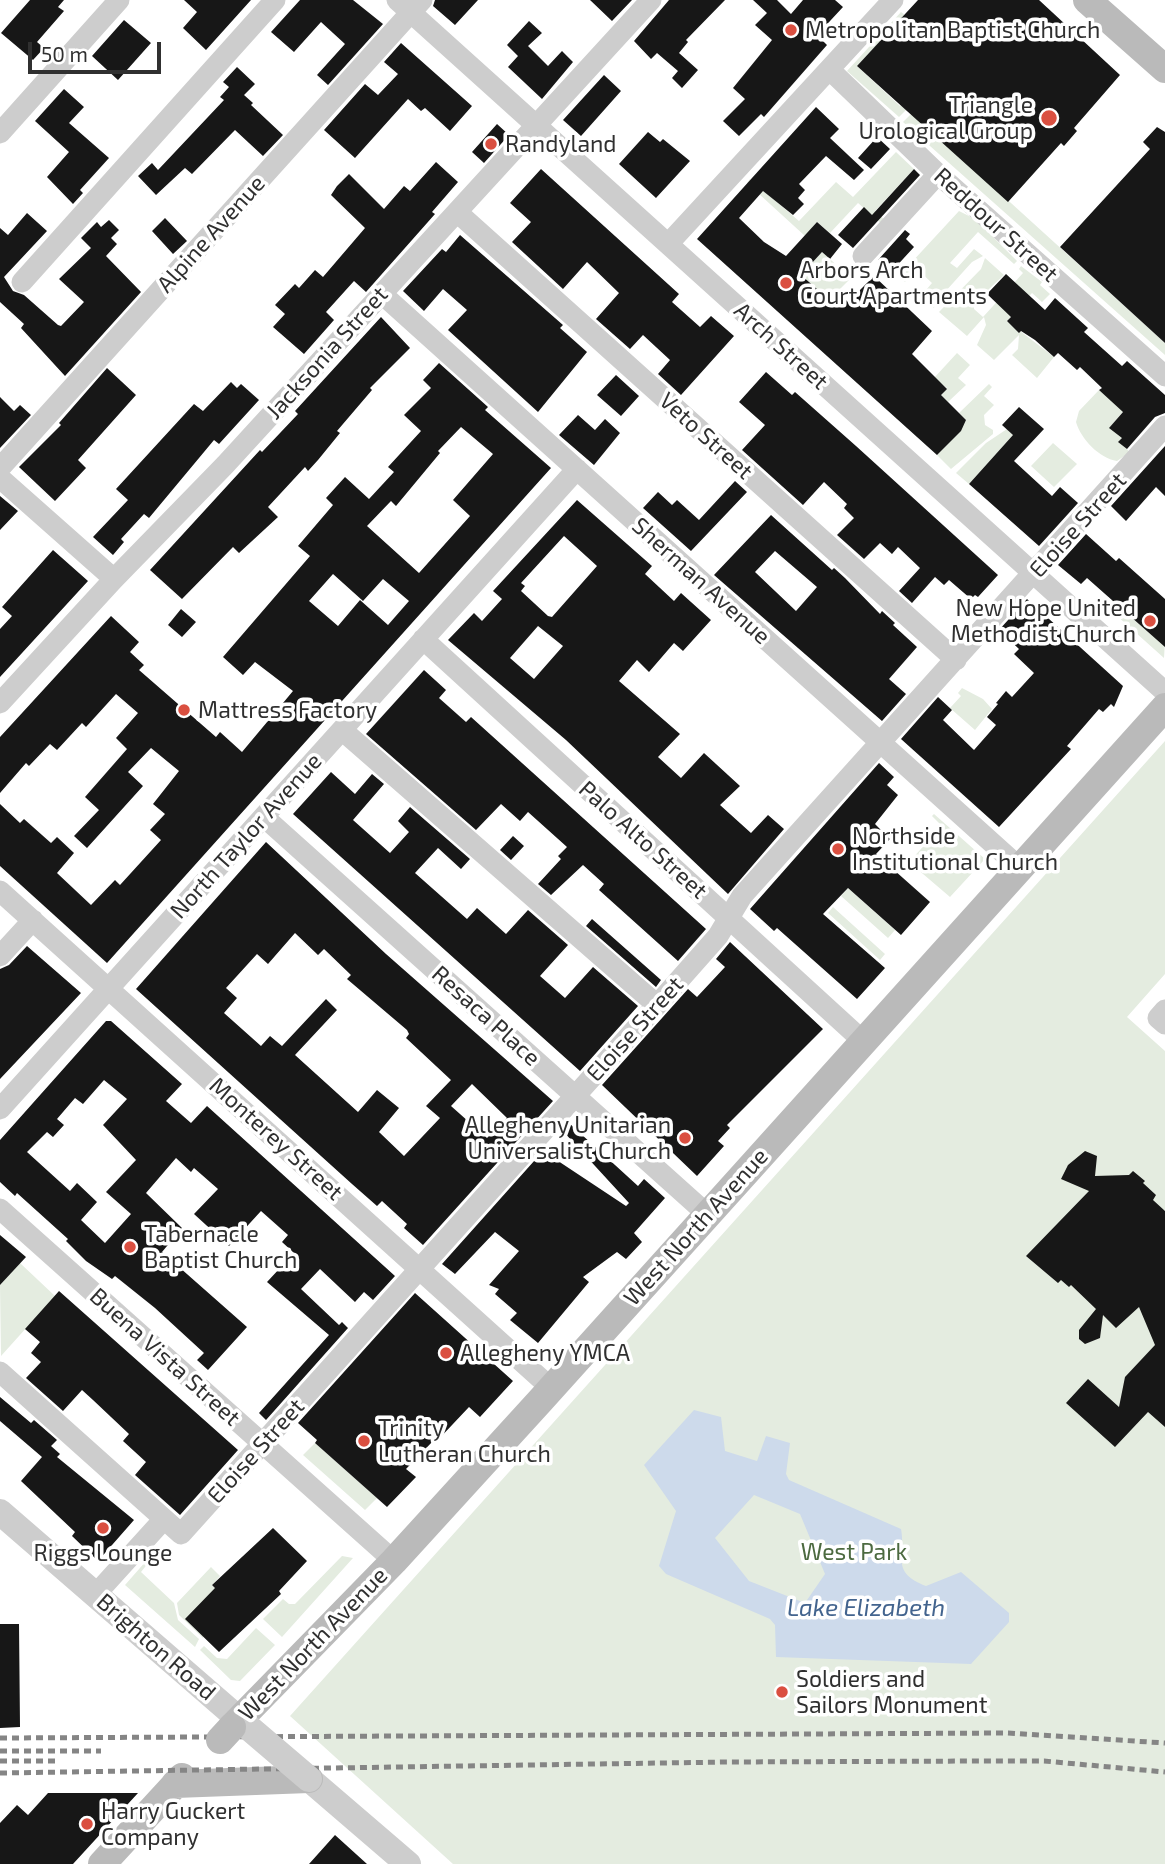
<!DOCTYPE html>
<html>
<head>
<meta charset="utf-8">
<style>
  body { margin:0 }
  #map { position:relative; width:1165px; height:1864px; overflow:hidden; background:#fff; font-family:"Exo 2",sans-serif }
  canvas { display:block }
  .scale { position:absolute; left:28px; top:42px; width:133px; height:32px; box-sizing:border-box; border:4px solid #303030; border-top:0; padding-left:9px; font-size:21px; line-height:24px; white-space:nowrap; color:#303030; -webkit-text-stroke:5px #fff; paint-order:stroke }
</style>
</head>
<body>
<div id="map">
<canvas width="1165" height="1864"></canvas>
<div class="scale">50 m</div>
</div>
<script>
const g = document.querySelector('canvas').getContext('2d');
g.lineJoin = 'round';
function fillPath(path, color) { g.fillStyle = color; g.fill(path, 'evenodd'); }
function trace(path, color, width, dash) { g.strokeStyle = color; g.lineWidth = width; g.lineCap = dash ? 'butt' : 'round'; g.setLineDash(dash || []); g.stroke(path); }
function label(font, color, halo, rows, align = 'center') {
  g.font = font + ' "Exo 2",sans-serif'; g.lineWidth = 7; g.setLineDash([]); g.textBaseline = 'middle'; g.strokeStyle = halo; g.fillStyle = color; for (const [text, x, y, turn = 0] of rows) {
    g.save(); g.translate(x, y); g.rotate((+turn || 0) * Math.PI / 180); g.textAlign = isNaN(turn) ? turn : align; if (halo) g.strokeText(text, 0, 0); g.fillText(text, 0, 0); g.restore();
  }
}
const green = new Path2D(`
  M901,12L905,15L857,66L900,106L902,104L907,109L899,117L847,71Z
  M912,113L1165,343V355L903,122Z
  M896,152L914,169L875,211L887,222L884,226L858,203L830,233L817,222L805,236L747,183L750,179L799,221L836,182L853,197Z
  M959,211L975,219L1017,261L1014,264L978,232L950,263L957,268L974,249L983,256L972,262L935,303L934,308L921,296L932,283L918,270L905,282L898,277Z
  M822,252L851,278L829,300L801,275Z
  M985,258L1004,275L974,303V309L983,317L1023,273L1019,269L1021,266L1042,282L1040,285L1050,294L1042,302L1032,293L1007,321L1054,357L1037,378L1012,355L1018,349L1019,335L994,360L977,345L986,325L984,317L967,336L939,312L981,269Z
  M957,353L970,365L958,378L966,385L948,402L941,395L947,388L934,378Z
  M989,384L992,387L984,396L994,405L984,415L985,425L993,430V434L951,469L937,455L960,431L966,420L959,413Z
  M1099,390L1125,409L1110,427L1125,434L1119,442L1130,452L1117,461C1099,458 1081,439 1076,422L1079,411Z
  M1007,429L1013,435L969,484L956,473L986,443Z
  M1053,443L1077,464L1054,487L1031,466Z
  M1112,600L1165,641L1164,658L1106,606Z
  M962,688L983,699L992,709L975,730L950,708L961,696L958,693Z
  M1165,741V974L1127,1017L1165,1051V1864H453L290,1716Z
  M934,814L985,859L950,897L909,862L942,826L932,816Z
  M848,888L895,930L888,938L841,896Z
  M833,907L885,954L880,960L828,913Z
  M20,1263L55,1296L1,1356L0,1285Z
  M315,1443L377,1498L365,1510L303,1455Z
  M342,1556L353,1558L282,1637L263,1619L283,1599L289,1604H295Z
  M147,1560L149,1562L141,1572L174,1603L178,1620L199,1639L195,1647L125,1585Z
  M211,1567L220,1576L212,1585L215,1588L203,1638L179,1615L177,1603Z
  M256,1628L275,1645L240,1681L231,1680L200,1650L204,1646L217,1658L227,1659Z`);
const water = new Path2D(`
  M694,1410L721,1417L725,1451L757,1461L766,1436L790,1443L786,1474L789,1480L901,1529C906,1557 890,1572 926,1586L961,1572L1009,1613V1622L971,1664L776,1657L775,1625L770,1619L666,1574L659,1566L676,1511L644,1465ZM754,1495L800,1514L825,1574L805,1603L749,1581L715,1538Z`);
const building = new Path2D(`
  M30,0H64L58,7L64,11L37,42L44,48L33,60L1,33Z
  M184,0H251L206,50L183,28L197,12Z
  M300,0H353L383,24L328,85L317,75L345,44L321,22L294,52L271,32Z
  M435,0H478L455,25L433,6Z
  M590,0H632L612,21Z
  M669,0H725L686,40L688,42L679,53L698,70L682,88L672,78L678,71L657,53L651,59L634,41Z
  M753,0H777L791,14L803,0H835L843,7L817,35L827,45L764,117L761,114L739,136L723,121L745,99L733,88L772,40L755,25L767,13Z
  M918,0H1039L1120,75L1074,128L1077,131L1064,146L1061,143L1008,202L857,66Z
  M124,20L151,43L118,80L92,56Z
  M529,21L542,33L528,46L548,66L562,51L573,62L542,99L508,67L518,56L507,45Z
  M401,43L472,106L450,131L425,108L421,111L408,99L355,158L324,130L365,84L378,95L398,74L384,62Z
  M237,67L255,84L244,95L253,103L251,105L283,135L263,156L235,130L192,174L185,168L156,195L138,176L152,163L158,170L224,100L220,97L229,87L223,82Z
  M604,75L621,91L581,136L563,120Z
  M64,89L84,107L69,123L109,158L80,190L83,193L73,204L47,177L69,152L35,121Z
  M816,107L839,129L830,138L864,170L854,180L826,156L799,184L805,190L798,198L804,204L793,215L763,191L739,218L764,242L786,256L817,222L842,244L830,259L822,252L801,275L833,303L841,295L848,302L874,276L932,331L912,354L947,389L941,395L966,420L961,431L937,455L697,239Z
  M497,124L509,135L484,163L472,152Z
  M1157,127L1165,132V343L1060,247L1150,149L1143,142Z
  M648,132L660,142L663,139L690,161L656,198L619,164Z
  M877,137L890,149L871,169L858,158Z
  M436,162L458,182L432,212L435,214L366,292L354,281L326,312L334,320L304,354L273,327L285,314L275,305L295,284L299,288L315,270L323,277L365,228L331,195L337,186L349,174L384,209L404,186L410,191Z
  M541,169L679,294L672,302L700,327L711,316L734,336L681,395L658,374L670,360L643,335L630,349L596,319L619,293L587,262L563,289L512,242L531,222L510,203Z
  M914,169L920,175L853,248L838,235L864,207L872,215Z
  M27,213L47,231L4,277L13,291L24,295L58,325L61,326L84,302L59,279L91,248L81,238L97,222L101,227L109,220L119,230L111,238L117,244L106,256L141,292L65,376L21,328L24,324L0,302V228L8,235Z
  M165,218L187,241L173,254L152,231Z
  M905,230L910,234L906,239L914,247L892,271L878,260Z
  M460,235L563,325L560,328L587,352L538,412L448,330L467,310L443,289L424,311L403,291L442,249L446,252Z
  M1006,274L1045,310L1055,298L1088,328L1084,332L1122,366L1127,361L1165,395V413L1155,417L1127,449L1118,442L1122,438L1109,428L1123,412L1099,390L1102,388L1080,367L1077,370L1058,353L1054,357L1035,340L1021,331L1019,333L1007,321L1011,317L987,294Z
  M381,317L410,348L370,388L372,390L337,431L340,433L318,460L308,471L305,467L268,507L278,517L239,553L233,547L182,599L150,570L260,450L262,452L298,414L295,411Z
  M439,363L488,407L485,410L551,468L107,963L0,866V804L20,823L24,819L51,843L57,837L74,853L57,873L91,905L115,880L120,885L161,840L150,830L165,814L153,804L179,771L151,748L128,772L143,786L87,848L74,836L99,810L85,797L127,749L116,738L138,713L116,694L86,727L82,723L57,750L50,744L29,766L26,763L0,793V737L111,616L139,642L130,652L144,665L139,670L216,737L220,732L242,752L293,691L255,662L243,675L223,657L310,556L298,546L333,505L326,498L345,477L369,499L394,472L388,467L421,431L404,415L431,388L423,380ZM461,427L493,454L453,500L470,516L419,573L367,526L391,501L396,506L440,453L438,451ZM333,574L363,601L383,579L409,601L388,625L360,600L338,626L309,601Z
  M107,368L136,395L78,460L86,468L55,501L19,467L61,425L59,423Z
  M766,372L792,395L795,392L856,446L998,575L978,597L975,595L971,599L949,580L944,585L935,577L912,603L899,591L920,568L898,547L892,554L880,543L864,559L837,535L854,518L844,508L847,504L824,482L803,505L742,450L765,425L739,402Z
  M616,375L639,396L621,416L597,395Z
  M231,382L237,388L241,384L259,400L219,444L214,440L149,518L144,514L121,539L124,542L113,555L93,537L128,500L116,489L194,404L203,411Z
  M0,397L14,411L20,405L31,415L0,448Z
  M1019,407L1044,429L1014,461L1052,496L1060,487L1078,503L1039,546L969,484L1013,435L1002,425Z
  M578,415L595,430L605,419L620,433L594,465L559,435Z
  M1165,446V496L1156,487L1126,521L1111,506Z
  M735,481L747,492L691,551L643,508L658,492L672,505L677,500L699,520Z
  M0,496L18,511L0,530Z
  M577,500L652,566L645,574L674,601L681,593L711,620L683,651L674,643L649,672L637,660L619,681L680,734L658,757L681,778L704,753L740,786L720,805L751,833L768,815L784,829L728,894L566,740L448,640L474,613L482,621L502,599L493,591ZM564,536L597,566L552,617L548,616L521,591L525,586L521,583ZM538,626L563,646L534,679L510,658Z
  M771,515L832,570L834,568L845,578L880,614L882,611L895,623L893,625L917,647L889,679L906,694L882,721L714,575ZM775,551L817,587L796,611L755,572Z
  M1086,534L1116,561L1119,558L1165,599V647L1087,578L1081,584L1058,565Z
  M53,550L88,581L0,677V629L12,616L2,607Z
  M1027,599L1123,686L1114,707L1111,704L1103,712L1099,709L1067,746L1071,749L999,827L901,739L938,697L952,710L943,720L974,750L996,725L987,717L998,704L996,703L1006,691L1012,697L1034,673L1014,654L1019,649L999,630Z
  M181,609L196,622L182,637L168,625Z
  M424,670L446,690L439,698L466,722L471,717L706,929L678,961L599,890L604,884L583,865L551,895L538,884L561,859L558,856L567,847L528,812L520,821L501,804L476,830L366,734Z
  M879,763L894,777L887,785L898,795L875,824L890,839L876,854L930,902L901,935L848,888L823,914L885,968L857,999L777,928L774,931L750,909Z
  M331,772L355,794L372,774L384,784L353,820L390,853L409,832L398,821L410,807L470,859L461,869L438,848L415,873L467,919L477,908L506,934L528,910L568,945L540,976L565,998L593,967L638,1006L580,1071L293,814Z
  M513,836L524,846L511,860L500,850Z
  M266,842L386,954L553,1101L423,1245L404,1228L407,1224L382,1201L377,1206L352,1184L136,989ZM295,933L318,955L324,949L351,975L347,979L407,1030L409,1034L406,1038L451,1080L426,1106L440,1118L404,1156L379,1132L399,1108L377,1090L358,1112L295,1055L337,1010L326,999L282,1046L270,1036L261,1046L224,1013L237,998L226,988L257,954L268,964ZM472,1084L507,1118L487,1138L451,1106Z
  M592,919L661,980L656,987L586,926Z
  M730,942L823,1029L727,1125L730,1128L718,1141L724,1146L697,1176L602,1085L688,989L697,997L725,967L716,959Z
  M27,946L81,993L0,1079V969L9,965Z
  M106,1021H111L182,1084L166,1101L191,1123L207,1106L395,1276L373,1300L364,1292L355,1302L320,1269L301,1289L339,1325L342,1322L348,1328L266,1420L259,1413L329,1335L267,1282L294,1253L282,1242L288,1235L261,1211L229,1246L194,1214L218,1189L194,1168L191,1172L176,1158L146,1193L182,1228L162,1252L247,1327L208,1370L197,1360L204,1353L155,1308L115,1276L112,1279L86,1261L66,1241L68,1239L17,1193L15,1196L0,1182V1140ZM104,1080L127,1099L103,1125L136,1160L106,1192L131,1214L105,1243L81,1220L97,1202L77,1183L70,1191L27,1152L47,1132L53,1137L64,1125L57,1119L75,1098L83,1104Z
  M569,1123L638,1186L644,1179L665,1198L634,1233L642,1242L626,1259L617,1252L583,1277L589,1282L538,1343L510,1320L517,1313L495,1294L499,1289L489,1285L519,1251L495,1232L455,1274L442,1264L543,1151L626,1206L629,1203L562,1130Z
  M1085,1151L1097,1156L1095,1176L1129,1175L1133,1171L1145,1181L1143,1183L1156,1195L1153,1200L1165,1211V1427L1148,1412L1115,1447L1066,1403L1088,1379L1119,1407L1125,1377L1155,1345L1139,1307L1116,1328L1103,1315L1100,1338L1085,1344L1079,1339V1330L1096,1309L1071,1285L1069,1287L1061,1280L1058,1283L1026,1256L1089,1191L1061,1179L1068,1165Z
  M0,1235L26,1257L0,1285Z
  M59,1291L238,1450L180,1515L135,1475L146,1462L123,1441L129,1434L93,1400L82,1390L63,1411L26,1378L41,1362L31,1353L40,1342L25,1329Z
  M415,1293L513,1381L480,1417L469,1407L436,1442L434,1440L406,1469L416,1477L387,1507L315,1443L317,1440L298,1423Z
  M0,1397L31,1423L34,1420L57,1440L51,1446L60,1454L57,1457L134,1520L98,1561L72,1536L75,1532L21,1481L42,1457L0,1421Z
  M273,1528L307,1561L279,1591L281,1594L219,1652L185,1619L215,1588L212,1585Z
  M0,1624H19L20,1727L0,1728Z
  M48,1793H138L73,1864H0V1823L17,1805L28,1815Z
  M335,1835L367,1864H309Z`);
const minor = new Path2D(`
  M397,0L1165,692
  M830,70L938,174L1165,376
  M0,133L119,0
  M457,212L956,660
  M669,243L893,0
  M863,256L938,174
  M22,282L275,0
  M382,294L1020,868
  M0,468L422,0
  M0,478L114,579
  M423,639L863,1041
  M0,703L114,579L225,465L651,0
  M342,730L657,1005
  M264,817L708,1215
  M0,891L551,1388
  M0,956L33,920
  M1165,1010L1158,1018L1165,1024
  M0,1109L577,469
  M0,1209L394,1561
  M0,1372L181,1534L657,1005L718,936L742,896L1165,426
  M96,1594L164,1519`);
const tertiary = new Path2D(`
  M0,1512L248,1727
  M309,1779L408,1864`);
const secondary = new Path2D(`
  M1087,0L1165,69
  M232,1727L394,1561L540,1401L1165,707
  M175,1784L309,1779
  M102,1864L182,1777`);
const rail = new Path2D(`
  M0,1738L1008,1733L1165,1743
  M0,1751H101
  M0,1761H57
  M0,1773L728,1762L982,1761H1044L1165,1772`);
const tertiaryBridge = new Path2D(`
  M248,1727L309,1779`);
const secondaryBridge = new Path2D(`
  M220,1740L232,1727`);
const markers = [
  [791,30,7,"#da4f40"],
  [1049,118,9,"#da4f40"],
  [491,144,7,"#da4f40"],
  [786,283,7,"#da4f40"],
  [1150,621,7,"#da4f40"],
  [184,710,7,"#da4f40"],
  [838,849,7,"#da4f40"],
  [685,1138,7,"#da4f40"],
  [130,1247,7,"#da4f40"],
  [446,1353,7,"#da4f40"],
  [364,1441,7,"#da4f40"],
  [103,1528,7,"#da4f40"],
  [782,1692,7,"#da4f40"],
  [87,1824,7,"#da4f40"]
];
const poiNames = [
  ["Metropolitan Baptist Church",805,30],
  ["Triangle",1033,105,"right"],
  ["Urological Group",1033,131,"right"],
  ["Randyland",505,144],
  ["Arbors Arch",800,270],
  ["Court Apartments",800,296],
  ["New Hope United",1136,608,"right"],
  ["Methodist Church",1136,634,"right"],
  ["Mattress Factory",198,710],
  ["Northside",852,836],
  ["Institutional Church",852,862],
  ["Allegheny Unitarian",671,1125,"right"],
  ["Universalist Church",671,1151,"right"],
  ["Tabernacle",144,1234],
  ["Baptist Church",144,1260],
  ["Allegheny YMCA",460,1353],
  ["Trinity",378,1428],
  ["Lutheran Church",378,1454],
  ["Riggs Lounge",103,1553,"center"],
  ["Soldiers and",796,1679],
  ["Sailors Monument",796,1705],
  ["Harry Guckert",101,1811],
  ["Company",101,1837]
];
const streetNames = [
  ["Reddour Street",996,225,42],
  ["Alpine Avenue",211,234,-48],
  ["Arch Street",781,346,42],
  ["Jacksonia Street",327,353,-48],
  ["Veto Street",706,436,42],
  ["Eloise Street",1078,525,-48],
  ["Sherman Avenue",701,581,42],
  ["North Taylor Avenue",246,836,-48],
  ["Palo Alto Street",643,840,42],
  ["Resaca Place",486,1016,42],
  ["Eloise Street",635,1029,-48],
  ["Monterey Street",276,1139,42],
  ["West North Avenue",696,1227,-48],
  ["Buena Vista Street",165,1357,42],
  ["Eloise Street",256,1451,-48],
  ["West North Avenue",313,1644,-46],
  ["Brighton Road",156,1647,41]
];
const parkNames = [
  ["West Park",854,1552]
];
const waterNames = [
  ["Lake Elizabeth",866,1608]
];
fillPath(green, '#e4ece0');
fillPath(water, '#cddaeb');
fillPath(building, '#171717');
trace(minor, '#cdcdcd', 21);
trace(tertiary, '#cdcdcd', 26);
trace(secondary, '#bababa', 28);
trace(rail, '#858585', 5, [7, 5]);
trace(tertiaryBridge, '#cdcdcd', 26);
trace(secondaryBridge, '#bababa', 28);
for (const [x, y, r, color] of markers) { const dot = new Path2D(); dot.arc(x, y, r, 0, 2 * Math.PI); g.fillStyle = color; g.fill(dot); trace(dot, '#fff', 2.5); }
label('23px', '#303030', '#fff', poiNames, 'left');
label('23px', '#303030', '#fff', streetNames);
label('23px', '#4c6a40', '#fff', parkNames);
label('italic 24px', '#43648e', '#fff', waterNames);
</script>
</body>
</html>
